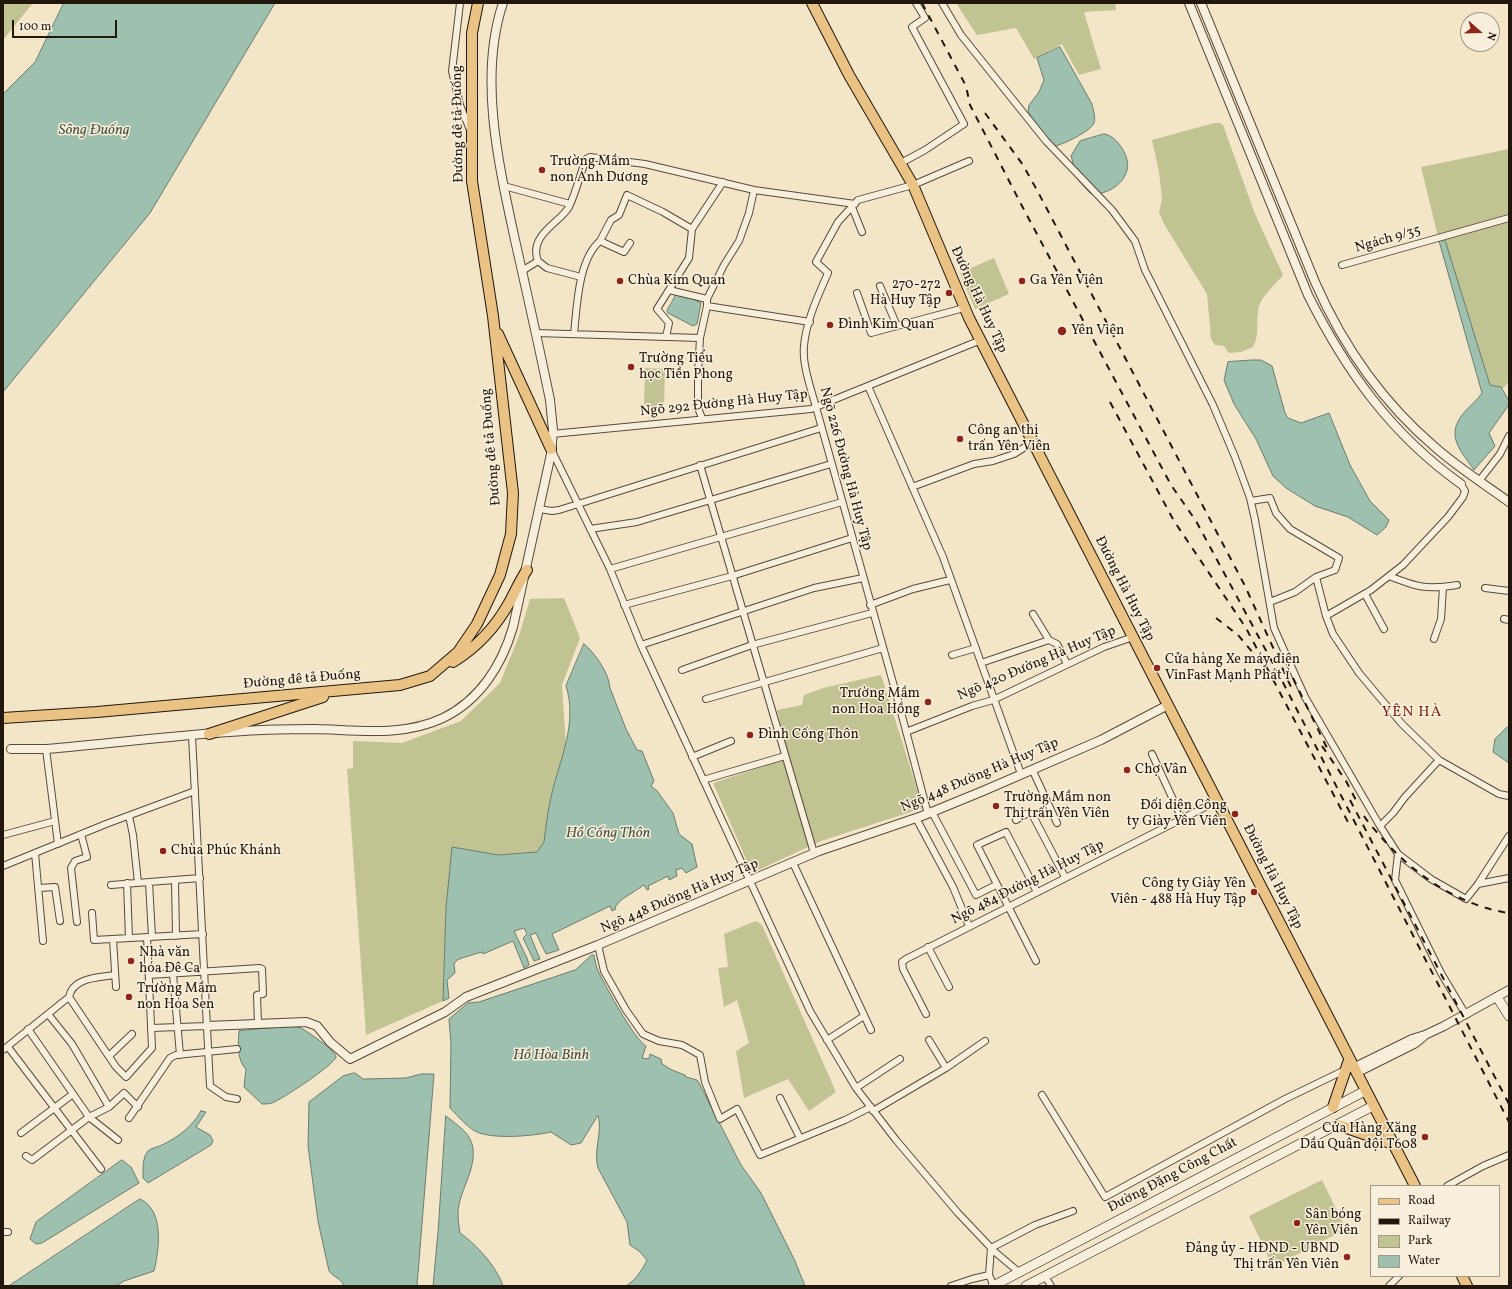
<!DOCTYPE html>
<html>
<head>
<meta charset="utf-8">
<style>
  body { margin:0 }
  #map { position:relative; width:1512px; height:1289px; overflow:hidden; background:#f3e6c8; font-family:Vollkorn,serif }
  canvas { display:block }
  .frame { position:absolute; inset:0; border:4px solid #21170c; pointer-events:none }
  .legend { position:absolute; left:1370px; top:1185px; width:130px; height:92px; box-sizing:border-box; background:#f7efdb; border:1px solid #a19988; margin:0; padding:5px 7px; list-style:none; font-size:12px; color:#21170c }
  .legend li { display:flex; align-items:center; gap:8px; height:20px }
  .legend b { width:20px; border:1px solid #a19988 }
  .north { position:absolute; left:1460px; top:12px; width:40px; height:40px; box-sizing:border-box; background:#f7efdb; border:1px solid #a19988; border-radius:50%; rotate:110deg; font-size:11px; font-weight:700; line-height:16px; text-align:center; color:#21170c }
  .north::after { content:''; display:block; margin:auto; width:14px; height:18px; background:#8f2418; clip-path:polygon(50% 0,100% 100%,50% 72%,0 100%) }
  .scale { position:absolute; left:12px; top:20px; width:105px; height:18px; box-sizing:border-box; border:2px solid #21170c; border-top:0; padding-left:5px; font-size:12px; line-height:14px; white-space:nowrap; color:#21170c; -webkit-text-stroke:3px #f7efdb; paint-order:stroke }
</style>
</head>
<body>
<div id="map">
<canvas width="1512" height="1289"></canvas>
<div class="frame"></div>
<ul class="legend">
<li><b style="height:5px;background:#eac384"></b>Road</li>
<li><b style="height:5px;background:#21170c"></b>Railway</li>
<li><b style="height:11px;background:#c1c392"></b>Park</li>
<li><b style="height:11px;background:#9dc0af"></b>Water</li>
</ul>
<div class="north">N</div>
<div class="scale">100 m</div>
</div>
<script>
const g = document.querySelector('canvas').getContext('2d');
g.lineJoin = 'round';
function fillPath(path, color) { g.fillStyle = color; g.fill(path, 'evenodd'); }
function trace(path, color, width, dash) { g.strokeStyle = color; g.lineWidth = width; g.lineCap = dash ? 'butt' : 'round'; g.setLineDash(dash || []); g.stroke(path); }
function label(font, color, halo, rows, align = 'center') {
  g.font = font + ' Vollkorn,serif'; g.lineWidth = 3; g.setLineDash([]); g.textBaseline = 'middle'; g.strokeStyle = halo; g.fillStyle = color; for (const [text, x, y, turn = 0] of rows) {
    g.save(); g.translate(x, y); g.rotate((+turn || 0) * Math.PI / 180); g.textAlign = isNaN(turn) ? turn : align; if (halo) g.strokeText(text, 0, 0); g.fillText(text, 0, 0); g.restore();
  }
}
const green = new Path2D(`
  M3,3H33L3,40Z
  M956,3H1115L1116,10L1084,12L1101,69L1079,75L1062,44L1034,59L1016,28L977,35Z
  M1214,123H1219L1223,125L1255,214L1283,275C1275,285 1259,298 1258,311C1256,325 1260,333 1253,347L1241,352L1229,353L1224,346L1215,345L1211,339L1207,294L1164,224L1159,212L1162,199L1159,172L1152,140Z
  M1509,149V382L1486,406L1439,241L1421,167Z
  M994,258L1009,294L975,309L960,273Z
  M645,368L665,369L664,408L644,407Z
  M564,598L580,638L562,685L566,746L559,767L544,842L537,852L498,855L452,847L446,908L443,1001L366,1035L347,769L353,768V741L402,743L461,721L500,683L519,636L530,599Z
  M881,675L923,808L821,841L752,873L713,783L789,758L777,710L802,705L804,695L823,688Z
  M756,921L762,925L836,1092L809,1111L788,1079L744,1098L736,1051L749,1043L737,1000L724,1007L718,968L728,967L724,934Z
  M1322,1180L1346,1229L1273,1267L1249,1216Z`);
const water = new Path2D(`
  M64,3H275L150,213L3,392V94L35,62Z
  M1060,47L1092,104C1093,110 1096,117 1094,123C1090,132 1062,145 1052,147L1028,112L1029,105L1039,92L1044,80L1037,58Z
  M1104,134C1117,135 1131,158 1127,170C1123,186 1105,195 1091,194L1078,180L1071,156L1080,141Z
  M1445,240L1490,385L1501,387L1509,401L1508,406L1489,433L1495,446L1474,470C1461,451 1445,436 1463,414C1468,407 1477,401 1482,393L1439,241Z
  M676,295L689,297L701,303L697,324L693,326L668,313L667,311Z
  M1252,360H1261L1272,366L1285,413L1288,418L1301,423L1329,413L1350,465L1370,501L1389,520L1386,527L1377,535L1348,517L1315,506L1286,488L1273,476L1256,439L1234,404L1224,380L1228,362Z
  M584,644C595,653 609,673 610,688L626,729L637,750L642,751L654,781L651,786L657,791L673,813L679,834L692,844L697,867L686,873L682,868L676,870L677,876L669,880L668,876L648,886L649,889L647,890L644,885L621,900L615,907L616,909L612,911L610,906L552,934L559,950L546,954L536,933L530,935L540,959L534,961L523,938L527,934L524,928L514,931L527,958L529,965L524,968L513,941L483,954L482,952L465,957L457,960L454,964L455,973L447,980L449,998L443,1001L446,908L452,847L498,855L537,852L544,842C546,826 548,809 552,793C560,759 578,722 566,686Z
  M1509,727V763L1493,752L1495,739L1506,728Z
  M592,955H594C595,960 596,966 598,971C605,985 634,1039 646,1046L642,1058L649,1059L650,1054L661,1059L662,1064L672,1070L685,1075L686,1077L697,1080L699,1083L741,1165L761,1193L795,1261L805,1286H626C636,1280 642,1270 647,1260L639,1251L630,1245L627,1222L598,1168C593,1150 603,1132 598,1115L581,1143L571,1145L551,1132C533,1136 491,1140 475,1131C466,1126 458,1116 450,1108L451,1044L449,1019L468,1003L479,1002L575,970Z
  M292,1026C295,1027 299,1027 301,1028C307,1031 337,1052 336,1057C334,1065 281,1100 272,1103C269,1104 265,1104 262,1104L244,1087L246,1069C237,1061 238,1043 239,1031Z
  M355,1073L363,1079L406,1078L421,1074H434L417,1286H343V1284C339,1277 333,1277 329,1271L318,1221L308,1146L309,1102L343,1076Z
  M201,1111L206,1112L196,1127L210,1135L213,1141L211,1145L148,1183L143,1178C143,1170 142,1158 148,1151C151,1148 158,1147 162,1145C178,1137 192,1127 201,1111Z
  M446,1116C453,1122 466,1130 470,1139C482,1163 458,1190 458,1214C458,1220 459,1227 460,1233C476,1244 497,1267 503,1286H433L438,1232Z
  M122,1160L131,1167L139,1183L42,1243L36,1244L30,1239L36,1222Z
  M140,1199C165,1210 159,1250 154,1271L124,1281L116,1286H9Z`);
const minor = new Path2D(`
  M460,3L452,71L460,105L470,130
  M942,3L961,35L1046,141L1112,210L1135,241L1145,270L1213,405L1235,457L1250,498L1255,520L1274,628L1305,697L1380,826L1398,854L1431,879L1466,899L1478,884L1509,836
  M901,163L925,150L964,124L912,27L925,18L916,3
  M504,186L570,204
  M852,207L862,232
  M600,241L611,220L619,215L627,195L663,212L692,229
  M1342,265L1509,218
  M522,271L538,261
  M581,277L547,268L538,261C528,235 560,223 569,207C576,192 580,175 586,159L590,157L645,164L754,190L855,204
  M880,286L897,326
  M669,290L707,299
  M857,293L871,333L964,308
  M707,306L810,322
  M536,333L700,338
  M574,334C577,306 578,260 600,241L624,252L630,243
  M666,337L669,323L657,309L689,258L692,229L723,182
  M868,386L943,557L1021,774
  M702,418L698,408V373L700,338L707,306V299L724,265L739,241L749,213L754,190
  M552,434L811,409L981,340
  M551,449L610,569L641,645L810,1011L856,1088L896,1140L958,1213L995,1252L1020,1273
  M700,465L814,853
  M1479,481L1500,454L1509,436
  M912,487L974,464L993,461L1014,454L1033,442
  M1251,501L1270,498L1276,513L1290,529L1339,558L1335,570L1316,577L1295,592L1270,602
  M539,509L552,511L559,510L821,428
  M590,529L637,522L831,464
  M610,569L842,502
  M1389,576C1417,587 1426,590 1457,585
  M1316,577L1326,616L1333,634L1359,673L1402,724L1439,760L1499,794L1509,796
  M1485,588L1509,591
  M1365,594L1384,629
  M624,605L732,576L852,538
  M870,605L913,589L950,580
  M1033,614L1049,640
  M1326,616L1371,590L1403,565L1448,517L1463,497L1465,491L1461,484
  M1504,619L1509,620
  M1434,639L1441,619L1443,587
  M641,645L814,588L863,578
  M952,655L976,648
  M981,663L1049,640L1057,644L1067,664
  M682,670L752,645L872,613
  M706,699L883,648
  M906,732L972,706L993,700L1104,647L1133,637
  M192,736L210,1086L226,1097L237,1099
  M46,749L58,844
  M1152,754L1182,819
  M692,757L731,741
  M1032,769L1057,823
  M703,780L785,756
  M932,812L976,895L996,885
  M928,814L897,697L816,407C811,389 802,364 804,346C806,321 818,296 828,273L816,262L838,222L858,200L913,185L969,161
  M129,816L133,835L138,883
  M916,818L953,887L969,926
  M1016,820L1028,813L1032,814L1065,877
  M1380,826L1393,813L1405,797L1439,760
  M3,835L55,821
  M35,853L43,941
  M1398,854L1395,880L1441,973L1466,1015
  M793,863L871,1030
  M3,866L106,824L195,791
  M175,880L176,936
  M149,882L152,937
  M127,883L129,938
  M1478,884L1509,878
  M111,885L200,878
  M39,888L55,887L60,921
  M92,913L94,940L203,934
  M77,922L71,868L75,861L87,857L81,834
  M113,939L116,987
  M598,945L604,971L626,1010L643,1034L659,1041L682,1045L700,1055L705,1082L720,1119L737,1109L760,1155L845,1120L871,1107
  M928,947L949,987
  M1036,961L977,845L1006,832L1037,892
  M173,974L180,1055
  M149,975L260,968L262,969L263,994L257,995L258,1024
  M69,997L116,1067L126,1077L152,1048L147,937
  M48,1014L72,1044L109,1107
  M926,1014L903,969L902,962L906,959L1217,801
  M151,1028L207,1026
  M28,1029L89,1117L118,1140
  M827,1040L864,1016
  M929,1040L946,1068
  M8,1047L101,1169
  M3,1050L69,997C73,977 98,978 115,975
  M109,1056L132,1034
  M856,1088L900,1059
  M1042,1095L1105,1197L1285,1099L1345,1070
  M780,1098L800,1138
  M873,1111L946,1068L985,1041
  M129,1118L170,1058L176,1055L237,1049
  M21,1133L73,1094
  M26,1156L32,1160L89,1117L109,1107L124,1093L138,1107
  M1447,1186L1483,1166L1509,1155
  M3,1232H8
  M989,1275L991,1248L1035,1225L1073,1211
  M1045,1276L1051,1286
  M951,1286L972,1279L989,1275L994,1286
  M1389,1286L1399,1276`);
const tertiary = new Path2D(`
  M1189,3L1308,295C1346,371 1391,434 1461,484
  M1201,3L1315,282C1343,346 1383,403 1436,448C1459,468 1484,484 1509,502
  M11,749H46C118,743 191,733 263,730C281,729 298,729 315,729C358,730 403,737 443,718C480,700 502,665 513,627L551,454L553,430L550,400C539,346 527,293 515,240C499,166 478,77 503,3
  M207,1026L306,1022L317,1026L330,1042L350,1059L445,1012L466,997L598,945L819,851L922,816L983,791L1101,740L1168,705
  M1353,1068L1412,1039L1425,1035L1444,1026L1509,990
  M1356,1073L1414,1044L1423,1037`);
const secondary = new Path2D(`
  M1497,997L1509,1016
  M993,1286L1365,1091
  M1026,1286L1373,1106`);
const primary = new Path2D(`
  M812,3L849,75L913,185L969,318L1415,1186
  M498,334L551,449
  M453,662C477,647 495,628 509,603C515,592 520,580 527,570
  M3,718L97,712L400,685L430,676L458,652L477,624L500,575L511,534L513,493L493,316L472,181V33L478,3
  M209,734L323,697
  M1333,1107L1349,1060
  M1338,1125L1393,1144
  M1462,1276L1467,1286`);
const rail = new Path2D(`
  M922,3L966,86L970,105L1022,206L1171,485L1196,521L1276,669L1509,1122
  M985,113L1023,165L1038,192L1245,586L1291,687
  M1110,402L1174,521L1246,628L1350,826
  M1216,618L1238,635L1259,660
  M1293,678L1328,750
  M1322,746L1346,781L1358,804
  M1350,800L1509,1104
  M1364,816C1369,824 1376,831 1382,838C1413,874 1460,906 1509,913`);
const markers = [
  [542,170,4,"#8f2418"],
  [620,281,4,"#8f2418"],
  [1022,281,4,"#8f2418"],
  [949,293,4,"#8f2418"],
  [830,325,4,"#8f2418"],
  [1062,331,5,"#8f2418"],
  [631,367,4,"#8f2418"],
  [960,439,4,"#8f2418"],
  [1157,668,4,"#8f2418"],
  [928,702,4,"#8f2418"],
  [750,735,4,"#8f2418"],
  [1127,770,4,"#8f2418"],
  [996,806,4,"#8f2418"],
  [1235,814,4,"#8f2418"],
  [163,851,4,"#8f2418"],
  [1254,892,4,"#8f2418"],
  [131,961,4,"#8f2418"],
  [129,997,4,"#8f2418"],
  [1425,1137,4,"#8f2418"],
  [1297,1223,4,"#8f2418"],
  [1347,1257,4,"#8f2418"]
];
const streetNames = [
  ["Đường đê tả Đuống",459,124,-91],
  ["Ngách 9/35",1388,240,-16],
  ["Đường Hà Huy Tập",978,300,65],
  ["Ngõ 292 Đường Hà Huy Tập",724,404,-6],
  ["Đường đê tả Đuống",492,447,-95],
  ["Ngõ 226 Đường Hà Huy Tập",845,469,75],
  ["Đường Hà Huy Tập",1124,589,63],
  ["Ngõ 420 Đường Hà Huy Tập",1037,664,-23],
  ["Đường đê tả Đuống",302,680,-5],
  ["Ngõ 448 Đường Hà Huy Tập",980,776,-23],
  ["Đường Hà Huy Tập",1272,877,63],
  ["Ngõ 484 Đường Hà Huy Tập",1028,883,-27],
  ["Ngõ 448 Đường Hà Huy Tập",680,897,-23],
  ["Đường Đặng Công Chất",1173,1176,-28]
];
const poiNames = [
  ["Trường Mầm",550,162],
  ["non Ánh Dương",550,178],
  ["Chùa Kim Quan",628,281],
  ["Ga Yên Viên",1030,281],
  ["270-272",941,285,"right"],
  ["Hà Huy Tập",941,301,"right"],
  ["Đình Kim Quan",838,325],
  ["Yên Viên",1071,331],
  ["Trường Tiểu",639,359],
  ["học Tiền Phong",639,375],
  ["Công an thị",968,431],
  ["trấn Yên Viên",968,447],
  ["Cửa hàng Xe máy điện",1165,660],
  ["VinFast Mạnh Phát 1",1165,676],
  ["Trường Mầm",920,694,"right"],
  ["non Hoa Hồng",920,710,"right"],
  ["Đình Cống Thôn",758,735],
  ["Chợ Vân",1135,770],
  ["Trường Mầm non",1004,798],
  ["Thị trấn Yên Viên",1004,814],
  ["Đối diện Công",1227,806,"right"],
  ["ty Giày Yên Viên",1227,822,"right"],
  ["Chùa Phúc Khánh",171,851],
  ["Công ty Giày Yên",1246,884,"right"],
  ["Viên - 488 Hà Huy Tập",1246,900,"right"],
  ["Nhà văn",139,953],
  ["hóa Đê Ca",139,969],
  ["Trường Mầm",137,989],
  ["non Hoa Sen",137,1005],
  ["Cửa Hàng Xăng",1417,1129,"right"],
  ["Dầu Quân đội T608",1417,1145,"right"],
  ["Sân bóng",1305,1215],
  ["Yên Viên",1305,1231],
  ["Đảng ủy - HĐND - UBND",1339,1249,"right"],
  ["Thị trấn Yên Viên",1339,1265,"right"]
];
const waterNames = [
  ["Sông Đuống",94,131],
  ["Hồ Cống Thôn",608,834],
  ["Hồ Hòa Bình",551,1056]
];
const neighbourhoodNames = [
  ["YÊN HÀ",1412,713]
];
fillPath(green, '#c1c392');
fillPath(water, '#9dc0af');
trace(water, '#6b7c6e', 1);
trace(minor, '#564b3b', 8);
trace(tertiary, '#564b3b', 10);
trace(secondary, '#21170c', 10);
trace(primary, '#21170c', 12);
trace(minor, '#f7efdb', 6);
trace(tertiary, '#f7efdb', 8);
trace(secondary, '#f7efdb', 9);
trace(primary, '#eac384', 10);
trace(rail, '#21170c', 2, [7, 7]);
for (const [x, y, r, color] of markers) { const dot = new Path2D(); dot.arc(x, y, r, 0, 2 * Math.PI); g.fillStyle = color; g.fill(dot); trace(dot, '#f7efdb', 1.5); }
label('14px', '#21170c', '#f7efdb', streetNames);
label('14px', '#21170c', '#f7efdb', poiNames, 'left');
label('italic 15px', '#4c5245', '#f7efdb', waterNames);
g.letterSpacing = '1px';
label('15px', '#7a1f14', '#f7efdb', neighbourhoodNames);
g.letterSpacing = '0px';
</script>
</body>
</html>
